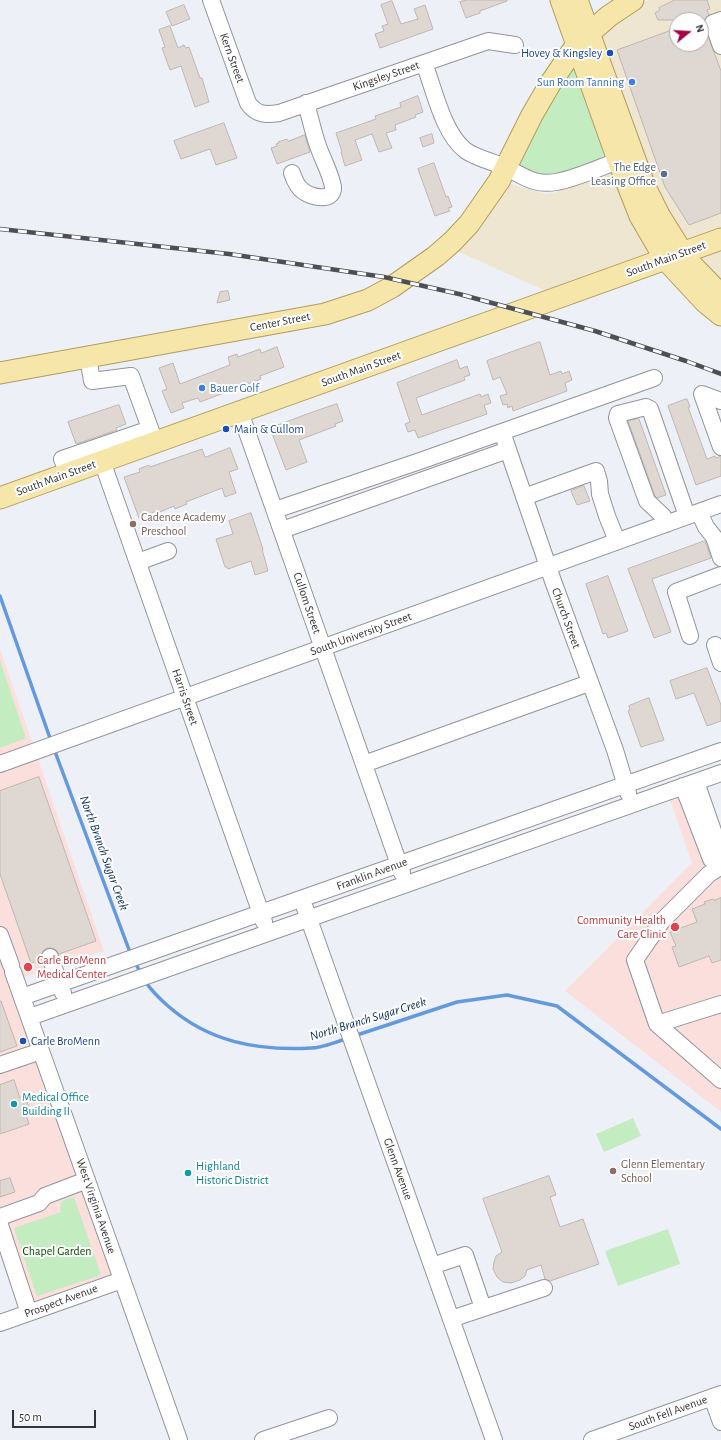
<!DOCTYPE html>
<html>
<head>
<meta charset="utf-8">
<style>
  body { margin:0 }
  #map { position:relative; width:721px; height:1440px; overflow:hidden; background:#eef0f8; font-family:"Alegreya Sans",sans-serif }
  canvas { display:block }
  .north { position:absolute; left:669px; top:12px; width:40px; height:40px; box-sizing:border-box; background:#fefefe; border:1px solid #adadae; border-radius:50%; rotate:72deg; font-size:11px; font-weight:700; line-height:16px; text-align:center; color:#333337 }
  .north::after { content:''; display:block; margin:auto; width:14px; height:18px; background:#a10544; clip-path:polygon(50% 0,100% 100%,50% 72%,0 100%) }
  .scale { position:absolute; left:12px; top:1410px; width:84px; height:18px; box-sizing:border-box; border:2px solid #333337; border-top:0; padding-left:5px; font-size:12px; line-height:14px; white-space:nowrap; color:#333337; -webkit-text-stroke:3px #fefefe; paint-order:stroke }
</style>
</head>
<body>
<div id="map">
<canvas width="721" height="1440"></canvas>
<div class="north">N</div>
<div class="scale">50 m</div>
</div>
<script>
const g = document.querySelector('canvas').getContext('2d');
g.lineJoin = 'round';
function fillPath(path, color) { g.fillStyle = color; g.fill(path, 'evenodd'); }
function trace(path, color, width, dash) { g.strokeStyle = color; g.lineWidth = width; g.lineCap = dash ? 'butt' : 'round'; g.setLineDash(dash || []); g.stroke(path); }
function label(font, color, halo, rows, align = 'center') {
  g.font = font + ' "Alegreya Sans",sans-serif'; g.lineWidth = 4; g.setLineDash([]); g.textBaseline = 'middle'; g.strokeStyle = halo; g.fillStyle = color; for (const [text, x, y, turn = 0] of rows) {
    g.save(); g.translate(x, y); g.rotate((+turn || 0) * Math.PI / 180); g.textAlign = isNaN(turn) ? turn : align; if (halo) g.strokeText(text, 0, 0); g.fillText(text, 0, 0); g.restore();
  }
}
const commercial = new Path2D(`
  M648,0H721V286L684,244L548,292L457,251L508,183L545,194L553,193L604,175L643,165L599,37L604,32ZM677,20H701V44H677Z`);
const medical = new Path2D(`
  M0,649L104,951L9,982L114,1274L18,1308L0,1250Z
  M703,785L721,836V1112L565,991L692,863L669,797Z`);
const green = new Path2D(`
  M576,65L606,148C605,153 604,156 600,159C593,165 553,177 543,176C535,175 524,171 518,165L519,159L571,67Z
  M0,660L26,738L0,748Z
  M633,1118L641,1136L604,1152L596,1134Z
  M74,1197L101,1275L37,1296L14,1228L61,1212C58,1200 64,1200 74,1197Z
  M668,1229L680,1264L618,1286L605,1251Z`);
const stream = new Path2D(`
  M0,596L51,741
  M54,749L131,955
  M135,962L141,974
  M145,981C151,990 160,999 168,1006C209,1042 257,1051 311,1048C322,1048 335,1042 346,1039
  M354,1036L457,1002L507,995L557,1006L721,1129`);
const building = new Path2D(`
  M467,0H507V1L480,11V13L466,18L460,2Z
  M675,0H707L710,9L707,10L709,15L704,20H702L721,71V213L689,225L665,187L617,50L677,28V44H701V20H658L655,13L660,10L659,8Z
  M392,1L401,24L418,19L414,9L425,5L433,29L380,48L375,34L384,31L382,26L388,24L381,5Z
  M184,5L190,19L172,26L166,12Z
  M170,26L178,48L184,45L186,48L189,47L200,78H202L209,102L195,107L181,66L170,70L162,48L165,47L159,30Z
  M418,96L423,112L415,115L416,117L395,125L396,130L386,133L392,148L379,152L372,134L355,140L362,160L345,166L341,152H342L336,133L376,119L375,116L401,107L400,103Z
  M224,123L237,158L216,165L210,149L181,159L174,141Z
  M432,134L434,143L423,147L420,138Z
  M305,135L310,152L277,164L271,148L277,146L276,144L279,143L278,142L287,139L288,141Z
  M434,163L446,197L448,196L452,207L448,208L450,211L435,216L418,169Z
  M228,291L230,300L217,303L220,292Z
  M540,342L550,375L561,371L562,374L569,371L572,380L565,383L567,391L513,411L512,406L508,408L507,404L503,405L500,396L507,394L500,377L493,380L487,361Z
  M277,347L284,367L260,376L261,379L200,402L198,398L182,403L184,408L171,413L162,391L167,389L159,368L173,363L180,384L230,365L228,357L237,354L238,357L260,349L261,353Z
  M457,360L460,369L467,366L470,375L464,377L465,380L416,398L422,415L480,394L481,397L488,394L491,403L484,405L487,414L418,438L415,430L408,432L405,424L410,422L397,383Z
  M687,399L690,407H688L707,459L715,456L716,458L721,456V476L696,485L668,406Z
  M337,404L343,421L335,424L336,426L299,440L307,462L286,470L270,428L307,414Z
  M119,405L126,424L116,428L117,430L76,444L68,422Z
  M639,419L666,495L657,498L655,496L628,421Z
  M230,448L238,469L229,472L236,493L225,497L222,488L186,502L187,504L175,509L174,506L160,512L159,510L139,518L124,477L140,472L139,469L149,465L150,467L202,449L205,457Z
  M584,486L590,501L577,505L571,491Z
  M251,513L263,549H262L268,571L255,575L251,561L228,569L227,567H225L216,539L233,534L229,521Z
  M705,541L711,558L652,579L671,632L654,638L628,569Z
  M608,576L628,631L608,638L606,633L603,634L586,584Z
  M707,668L721,705V721L707,726L694,693L676,699L670,681Z
  M649,698L664,740L641,747L628,711L630,710L629,706Z
  M39,777L96,941L59,954L56,950L51,948H47L43,951L41,956V960L31,963L0,874V791Z
  M721,898V960L712,963L709,956L679,967L672,947L676,946L670,932L697,922L692,909L705,904L704,902L713,899L714,900Z
  M0,1001H1L17,1046L0,1052Z
  M14,1080L20,1098L25,1096L30,1110L25,1112L29,1124L0,1134V1085Z
  M549,1176L556,1195L550,1197L560,1227L583,1219L599,1264L550,1281L545,1279L541,1265L527,1270L525,1276L520,1280L511,1283L503,1282L497,1277L493,1269L494,1262L496,1256L502,1252L483,1199Z
  M10,1178L15,1192L0,1197V1181Z`);
const minor = new Path2D(`
  M211,0L248,103C256,115 266,115 279,113L488,41L515,45
  M721,20L713,23L721,46
  M424,63C434,89 443,133 465,150C473,157 494,162 504,167C523,175 533,186 556,182C579,178 605,165 628,157
  M292,173C294,179 297,187 303,191C310,197 334,203 333,187C331,174 322,158 318,146C313,132 310,117 306,103
  M88,357L92,381L131,376L155,442
  M721,401L702,394L721,447
  M240,412L402,873
  M502,432L553,581L615,750L628,793
  M102,461L264,922
  M68,473L62,459L150,429
  M524,497L596,471L599,481L600,494L607,516L617,541
  M275,510L420,461L654,378
  M699,512L706,527L714,537L721,558
  M666,524L663,516L647,501L617,418L618,414L646,407L650,409L687,516
  M282,530L508,450
  M138,562L168,551
  M690,636L676,592L721,575
  M715,645L721,663
  M0,764L721,504
  M364,764L589,683
  M696,782L721,854
  M683,786L711,859L720,867L721,862
  M720,867L709,874L662,921L635,960L657,1024L721,1080
  M305,908L494,1440
  M0,935L11,965
  M50,957L63,993
  M13,972L179,1440
  M22,997L721,751
  M30,1017L721,773
  M657,1024L721,1004
  M0,1065L41,1051
  M0,1217L39,1203L45,1196L87,1180
  M0,1225L29,1313
  M432,1266L465,1255L483,1308
  M451,1319L544,1288
  M0,1323L122,1280
  M712,1397L721,1422
  M263,1440L329,1418
  M592,1440L721,1394`);
const major = new Path2D(`
  M561,0L618,160L640,216L665,259L705,302L721,315
  M577,0L645,187L659,215L687,260L721,295
  M0,373L325,314L368,300L392,287L436,256L452,242L469,224L499,181L532,115L550,84L577,44L609,16L633,0
  M0,498L721,239`);
const rail = new Path2D(`
  M0,229L229,254L384,277L459,294L595,331L686,361L721,374`);
const markers = [
  [610,53,4,"#1a4fb4"],
  [632,82,4,"#3f7fe0"],
  [664,174,4,"#5c6f8a"],
  [202,388,4,"#3f7fe0"],
  [226,429,4,"#1a4fb4"],
  [133,524,4,"#8d6e63"],
  [675,927,5,"#e0444e"],
  [28,967,5,"#e0444e"],
  [23,1041,4,"#1a4fb4"],
  [14,1104,4,"#0f9aa8"],
  [613,1171,4,"#8d6e63"],
  [188,1173,4,"#0f9aa8"]
];
const transitNames = [
  ["Hovey & Kingsley",602,53,"right"],
  ["Main & Cullom",234,429],
  ["Carle BroMenn",31,1041]
];
const streetNames = [
  ["Kern Street",232,58,70],
  ["Kingsley Street",386,76,-19],
  ["South Main Street",666,259,-20],
  ["Center Street",280,322,-11],
  ["South Main Street",361,369,-20],
  ["South Main Street",56,478,-20],
  ["Cullom Street",307,603,71],
  ["Church Street",566,618,70],
  ["South University Street",361,634,-20],
  ["Harris Street",185,697,71],
  ["Franklin Avenue",372,874,-20],
  ["Glenn Avenue",398,1169,70],
  ["West Virginia Avenue",96,1206,71],
  ["Prospect Avenue",61,1301,-20],
  ["South Fell Avenue",668,1413,-20]
];
const shopNames = [
  ["Sun Room Tanning",624,82],
  ["Bauer Golf",210,388,"left"]
];
const serviceNames = [
  ["The Edge",656,167],
  ["Leasing Office",656,181]
];
const educationNames = [
  ["Cadence Academy",141,517],
  ["Preschool",141,531],
  ["Glenn Elementary",621,1164],
  ["School",621,1178]
];
const healthNames = [
  ["Community Health",666,920],
  ["Care Clinic",666,934],
  ["Carle BroMenn",37,960,"left"],
  ["Medical Center",37,974,"left"]
];
const cultureNames = [
  ["Medical Office",22,1097],
  ["Building II",22,1111],
  ["Highland",196,1166],
  ["Historic District",196,1180]
];
const parkNames = [
  ["Chapel Garden",57,1251]
];
const waterNames = [
  ["North Branch Sugar Creek",104,853,70],
  ["North Branch Sugar Creek",368,1019,-17]
];
fillPath(commercial, '#efe6d1');
fillPath(medical, '#fadfdc');
fillPath(green, '#c4ecc1');
trace(stream, '#649adc', 3.5);
fillPath(building, '#dfd7d2');
trace(building, '#beb7b1', 1);
trace(minor, '#92939b', 18);
trace(major, '#af9d5d', 23);
trace(minor, '#fff', 16);
trace(major, '#f7e6aa', 21);
trace(rail, '#4e4f53', 4.5);
trace(rail, '#fefefe', 3, [9]);
for (const [x, y, r, color] of markers) { const dot = new Path2D(); dot.arc(x, y, r, 0, 2 * Math.PI); g.fillStyle = color; g.fill(dot); trace(dot, '#fefefe', 1.5); }
label('12px', '#164399', '#fefefe', transitNames, 'left');
label('12px', '#333337', '#fefefe', streetNames);
label('12px', '#366cbe', '#fefefe', shopNames, 'right');
label('12px', '#4e5e75', '#fefefe', serviceNames, 'right');
label('12px', '#785e54', '#fefefe', educationNames, 'left');
label('12px', '#be3a42', '#fefefe', healthNames, 'right');
label('12px', '#0d838f', '#fefefe', cultureNames, 'left');
label('12px', '#034906', '#fefefe', parkNames);
label('italic 13px', '#082f59', '#fefefe', waterNames);
</script>
</body>
</html>
